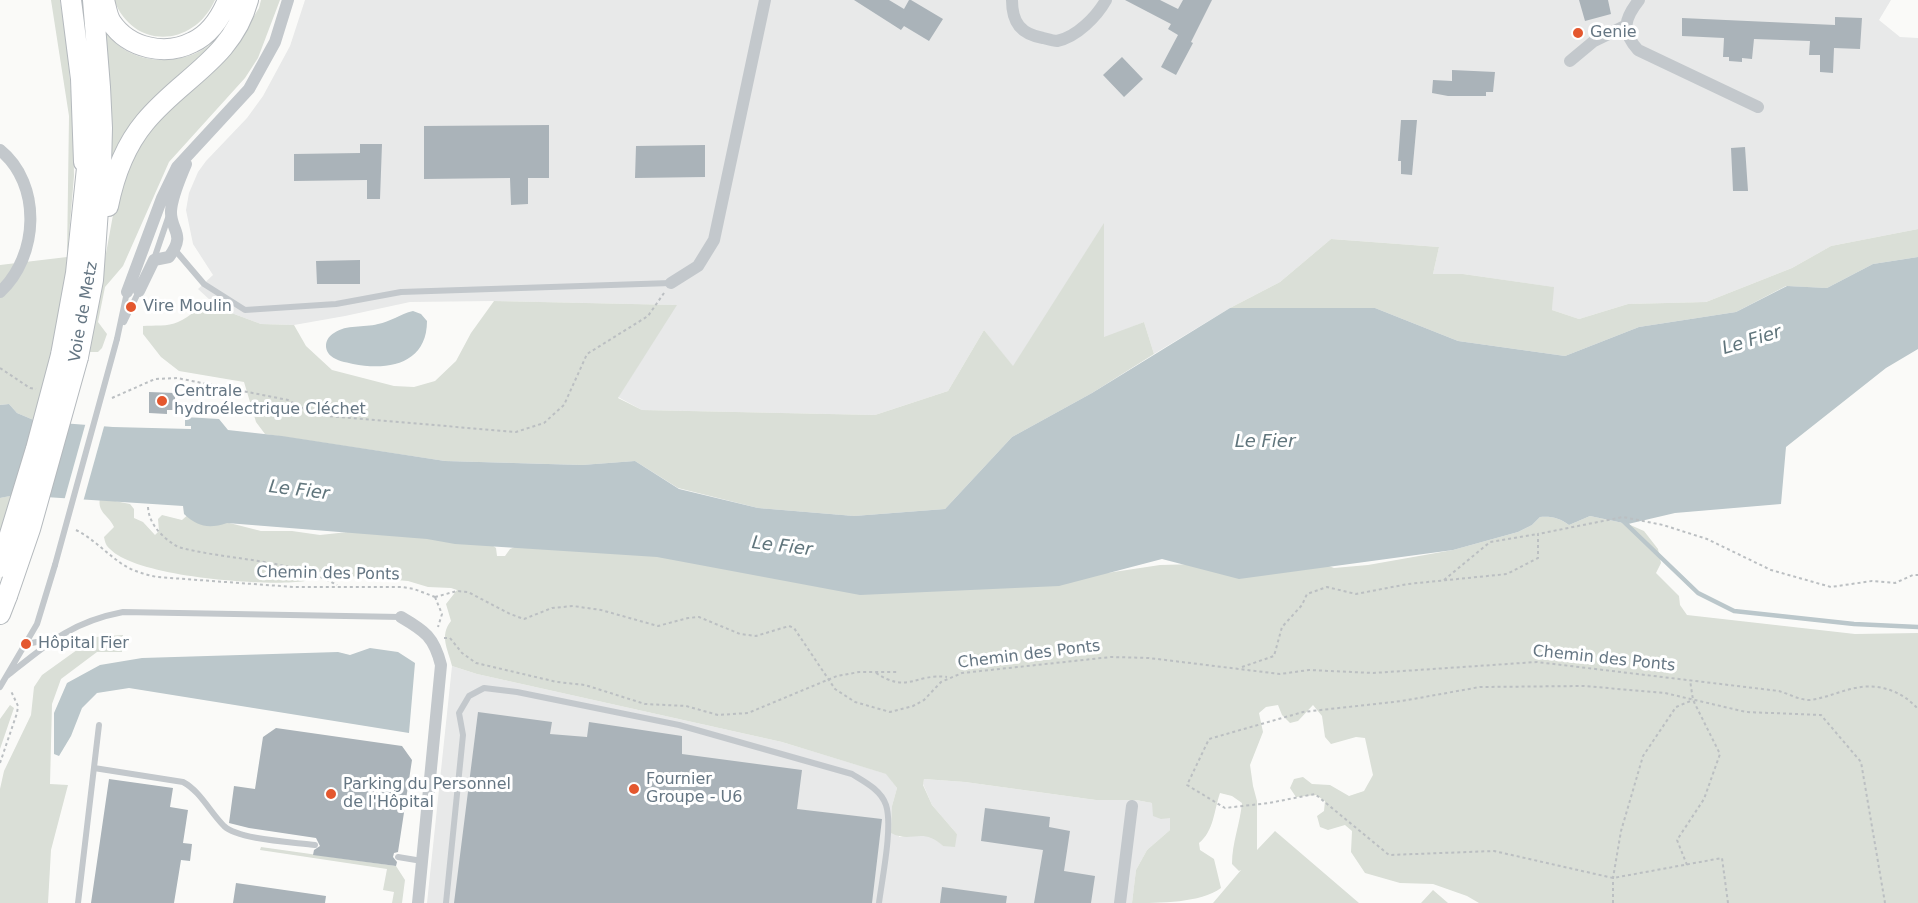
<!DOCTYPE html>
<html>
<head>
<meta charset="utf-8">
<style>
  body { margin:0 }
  canvas { display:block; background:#fafaf8 }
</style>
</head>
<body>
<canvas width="1918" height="903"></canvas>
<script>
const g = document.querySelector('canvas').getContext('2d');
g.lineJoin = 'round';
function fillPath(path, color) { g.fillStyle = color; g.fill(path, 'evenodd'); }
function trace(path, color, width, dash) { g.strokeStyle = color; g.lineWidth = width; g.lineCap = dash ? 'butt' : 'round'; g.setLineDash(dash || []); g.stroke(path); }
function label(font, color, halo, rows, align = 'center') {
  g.font = font + ' "DejaVu Sans",sans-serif'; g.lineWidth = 6; g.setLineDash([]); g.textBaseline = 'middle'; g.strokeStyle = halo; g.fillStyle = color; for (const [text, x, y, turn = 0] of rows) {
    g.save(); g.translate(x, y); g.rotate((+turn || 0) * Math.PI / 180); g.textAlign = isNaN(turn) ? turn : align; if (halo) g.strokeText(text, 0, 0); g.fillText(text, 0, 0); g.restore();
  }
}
const built = new Path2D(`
  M305,0H1891L1879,20L1900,37L1918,38V229L1831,246L1792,268L1706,302L1628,304L1579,319L1552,310L1553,287L1463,274H1433L1439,247L1331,239L1280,282L1230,308L1154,354L1144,322L1104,338V225L1013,367L984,330L948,391L875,415L642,410L618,397L676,305L494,301L410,302L345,316L294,325L261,324L234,314L211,301L198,289L213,275L193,244L186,210L189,193L198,172L206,161L247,118L263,96L290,46Z
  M452,666L477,674L782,742L887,774L897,788L892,806L899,837L925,835L936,839L943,846L957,834L932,805L923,784L924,779L965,782L1096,800H1136L1152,803L1170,817V830L1147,850L1136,870L1132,903H427Z`);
const green = new Path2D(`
  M51,0H60L67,47L73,114L74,176L62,317L36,421L17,413L9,404L0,405V265L67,257L69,116Z
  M114,0H215C194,47 134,51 114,0Z
  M261,0H280L258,58L245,78L169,162L123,266L105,287L98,322L107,334L102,348L98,352H88L115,204L142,134L243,34L259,8Z
  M238,2L232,22L221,39L136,118L112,157H109L100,18C104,26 108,36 115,42C141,68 193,65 217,38C227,28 232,15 238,2Z
  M1104,223V337L1144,322L1154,354L1092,393L1012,437L945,509L854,516L758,508L678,488L635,461L582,465L445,461L265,434L256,422L244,382L179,371L161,357L143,334V326C154,325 168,327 178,322C191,317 198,306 211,301L234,314L261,324L294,325L306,346L332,370L394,386L414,387L435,381L456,361L471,333L494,301L677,305L618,398L642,410L875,415L948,391L984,330L1013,366Z
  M1918,229V257L1873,264L1827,288L1786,286L1736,312L1639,327L1565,356L1458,341L1375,308H1230L1280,282L1331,239L1439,247L1433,274H1463L1554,287L1552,310L1579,319L1628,304L1706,302L1792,268L1831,246Z
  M14,495L0,540V498Z
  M100,498L130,504L134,509V518L143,522L155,535L159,531L158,519L162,515L182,520L190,513L261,531H292L320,535L357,531L485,540L496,548L497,556H505L510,549L520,545L1107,573L1160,565L1315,561L1334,568L1368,565L1453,550L1518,532L1532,525L1540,517C1551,516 1560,518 1569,525L1590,516L1628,524L1644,531L1658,549L1661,563L1656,573L1679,596L1680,605L1687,615L1855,634L1918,633V903H1479L1467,896L1433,884L1400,883L1365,873L1351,852L1352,831L1345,825L1328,830L1320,827L1317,816L1324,811L1325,801L1316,795L1296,797L1290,788L1294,779L1303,777L1312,784L1330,785L1349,796L1364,791L1373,775L1365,738L1356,737L1331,744L1325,737L1322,716L1313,705L1298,721L1290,723L1282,715L1278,705L1266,707L1259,713L1263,732L1250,765L1253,786L1257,801V850L1275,831L1359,903H1213L1241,870L1239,871L1232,864C1232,843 1240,824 1242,803L1232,796L1220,793C1214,810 1214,831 1199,843L1200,850L1214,859L1221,888C1200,903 1161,903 1132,903L1136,870L1147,850L1170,830V818L1161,819L1153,816L1152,803L1136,800H1096L965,782L924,779L923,785L932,805L957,834L955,847L943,846C922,826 912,844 891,833L892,806L897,788L886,774L782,742L477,674L452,666C448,649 439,636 451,621L446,604L457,590L451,588L428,587L408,581L336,575L301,568L295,569L294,572L305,575L307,579L305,581C267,587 136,577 110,549C106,546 105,542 104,537L114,527C109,515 97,513 100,498Z
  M123,635L122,652H97L61,679L52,704L50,784L68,785L51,850L48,903H0V789L4,771L31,715L34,687L42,675L95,637Z
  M10,705L14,708L0,749V719Z
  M261,847L396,866L405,880L402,903H392L394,892L383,890L387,869L260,850Z
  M1433,890L1448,903H1421Z`);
const water = new Path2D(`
  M1918,257V349L1886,368L1786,447L1781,504L1675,513L1628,524L1590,516L1569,525C1560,518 1551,516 1540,517L1532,525L1518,532L1453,550L1239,579L1162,559L1059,586L860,595L657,557L455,544L427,539L227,523C209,529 198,527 184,514L183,506L15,495L0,498V405L9,404L17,413L36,421L113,427L191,429V426H185V417L219,419L228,430L282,436L445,461L582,465L635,461L679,489L758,508L854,516L945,509L1012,437L1092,393L1230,308H1375L1458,341L1565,356L1639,327L1736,312L1787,286L1827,288L1873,264Z
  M413,311L421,314L427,321C427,364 388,371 353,364C345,362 337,361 331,356C323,349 325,338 334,333C347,324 363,328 378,324C390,322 400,314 413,311Z
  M370,648L398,652L415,663L409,733L129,688L97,693L82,708L71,736L59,756L54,754V713L67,683L100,665L142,658L338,652L350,655Z`);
const pier = new Path2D(`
  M86,422L105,423L83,502L64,501Z`);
const stream = new Path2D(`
  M1622,520L1698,593L1734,611L1854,624L1918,627`);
const building = new Path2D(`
  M854,0H889L904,9L909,0H911L943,19L929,41L904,26L901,30Z
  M1125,0H1160L1178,9L1183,0H1212L1191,42L1193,43L1176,75L1161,67L1178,35L1168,29L1171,24Z
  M1579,0H1608L1611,14L1585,21Z
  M1835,17L1862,18L1860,49L1834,48L1833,73L1820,72V55H1809L1810,41L1754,39L1752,59L1742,58V62L1729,61V57H1723L1724,38L1682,36V18L1835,25Z
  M1122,57L1143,79L1124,97L1103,75Z
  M1452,70L1495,72L1493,92H1486V96H1448L1432,93L1433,80L1452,81Z
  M1401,120H1417L1412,175L1401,174V161H1398Z
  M549,125V178H528V204L511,205L510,178L424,179V126Z
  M360,144H382L380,199H367V180L294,181V154L360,153Z
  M705,145V177L635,178L636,146Z
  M1745,147L1748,191H1733L1731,148Z
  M360,260V284H317L316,261Z
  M149,392L175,393V410H167V414L149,413Z
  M478,712L552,722L550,734L587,737L589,722L682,736V754L802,770L797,809L882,819L872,903H454Z
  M276,728L402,746L412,760L398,852L394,853L393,857L397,862L396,866L313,855L314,850L320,846L316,838L249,828L229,823L234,786L255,789L263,737Z
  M109,779L173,788L170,807L188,810L183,843L192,844L190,861L181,860L174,903H91Z
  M985,808L1050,817L1049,827L1070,831L1064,871L1095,876L1091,903H1034L1043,850L981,841Z
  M236,883L326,896L325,903H233Z
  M942,887L1007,896L1006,903H940Z`);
const path = new Path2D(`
  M0,368L30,388L36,389
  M112,398L155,379L177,378L288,400L315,415L516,432L544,423L564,405L587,354L648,316L664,293
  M148,507C149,525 163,538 178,547C230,561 289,558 337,585
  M76,530C92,538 104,551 118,561C129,570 143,574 157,577L294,587H402L414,589L435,597
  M1444,580L1490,542L1538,534
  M435,597L457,591L468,592L510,614L524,619L552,608L573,606L601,610L658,626L688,618L699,617L740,634L756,636L789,626L794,628L835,689L855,702L890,712L913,706L924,700L941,682L962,673L1111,657L1149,658L1280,674L1309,670L1373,673L1537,662L1779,691C1789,694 1799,700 1810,700C1826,698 1840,691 1855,688C1879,683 1902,691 1918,709
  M435,597L442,614L438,627
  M444,638H450L462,653L476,663L557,682L585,685L645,704L686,706L718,715L748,713L837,676L859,672H898
  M1242,667L1274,656L1282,627L1302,605L1307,594L1327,587L1356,594L1408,584L1507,574L1538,558V534L1623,517L1663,525L1707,539L1771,570L1831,587L1872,581L1895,583L1913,575H1918
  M876,673C908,694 916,673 947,677
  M0,763L17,713L18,706L11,691
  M1687,865L1677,840L1704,799L1720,754L1693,700L1690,680
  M1613,903V878L1621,831L1643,756L1676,707L1693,700
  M1728,903L1722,858L1613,878L1494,851L1389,855L1315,794L1269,803L1225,808L1187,785L1209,739L1303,712L1402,701L1480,687L1584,686L1665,693L1746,712L1821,715L1861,762L1885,903`);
const service = new Path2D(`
  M175,250L204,284L245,310L336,304L401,292L671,283
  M154,259L168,218
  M124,322L139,291
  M117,339L127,292
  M26,644L53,639
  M7,676C47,644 71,622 123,612L401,617
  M0,687L37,624L55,565
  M94,768L183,782C200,791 210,812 224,826C239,840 293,842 315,845
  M398,857L422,861
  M78,903L99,725
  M446,903L463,735L459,713L469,696L484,688L517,692L679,725L852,774C865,782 881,790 886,805C893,827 882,879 879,903`);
const minor = new Path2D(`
  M1012,0C1012,23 1021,34 1043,38C1047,39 1053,41 1057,41C1077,37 1097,16 1106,0
  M1639,0C1624,19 1621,31 1638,50L1758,107
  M1570,61L1594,41L1625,26
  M0,150C42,184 39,256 0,292
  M154,260L169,257C187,233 170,231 171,211C172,196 180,179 186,164
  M671,283L698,266L714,240L765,0
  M139,291L154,260
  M127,292L162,198L177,167L249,89L275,42L288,0
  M401,617C425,631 434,637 441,665L418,903
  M1120,903L1132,806`);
const trunk = new Path2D(`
  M71,0L81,79L84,162
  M104,0C106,7 107,16 111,22C129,49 166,56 193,42C210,34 221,17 228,0
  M108,206C114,176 125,146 145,122C181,78 232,59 248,0
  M61,355L76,273L89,149
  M78,357L93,280L101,167L102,128L100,87L93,0
  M0,614L7,596`);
const serviceBridge = new Path2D(`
  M55,565L117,339`);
const trunkBridge = new Path2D(`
  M0,567L36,449L61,355
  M7,596L30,529L78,357`);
const markers = [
  [1578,33,6,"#e4572e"],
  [131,307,6,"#e4572e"],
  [162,401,6,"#e4572e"],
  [26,644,6,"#e4572e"],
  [634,789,6,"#e4572e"],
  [331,794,6,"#e4572e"]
];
const poiNames = [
  ["Genie",1590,33],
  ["Vire Moulin",143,307],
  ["Centrale",174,392],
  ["hydroélectrique Cléchet",174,410],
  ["Hôpital Fier",38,644],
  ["Fournier",646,780],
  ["Groupe - U6",646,798],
  ["Parking du Personnel",343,785],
  ["de l'Hôpital",343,803]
];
const streetNames = [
  ["Voie de Metz",84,312,-80],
  ["Chemin des Ponts",328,574,1],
  ["Chemin des Ponts",1029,655,-7],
  ["Chemin des Ponts",1604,659,6]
];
const waterNames = [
  ["Le Fier",1752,341,-17],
  ["Le Fier",1265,442],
  ["Le Fier",299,491,7],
  ["Le Fier",782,547,7]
];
fillPath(built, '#e8e9e9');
fillPath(green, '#dadfd7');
fillPath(water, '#bbc7cb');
fillPath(pier, '#fafaf8');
trace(stream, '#bbc7cb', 4.5);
fillPath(building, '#aab3b9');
trace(trunk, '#b4b9bd', 22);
trace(path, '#bbbfc2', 2, [3, 3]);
trace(service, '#c3c8cc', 6);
trace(minor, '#c3c8cc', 12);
trace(trunk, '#fff', 20);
trace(trunkBridge, '#b4b9bd', 22, []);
trace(serviceBridge, '#c3c8cc', 6);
trace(trunkBridge, '#fff', 20);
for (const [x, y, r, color] of markers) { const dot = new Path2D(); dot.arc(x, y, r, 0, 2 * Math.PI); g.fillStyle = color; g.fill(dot); trace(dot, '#fff', 2); }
label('16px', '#657683', '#fff', poiNames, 'left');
label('16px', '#657683', '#fff', streetNames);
label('italic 18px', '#60757c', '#fff', waterNames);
</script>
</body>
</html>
